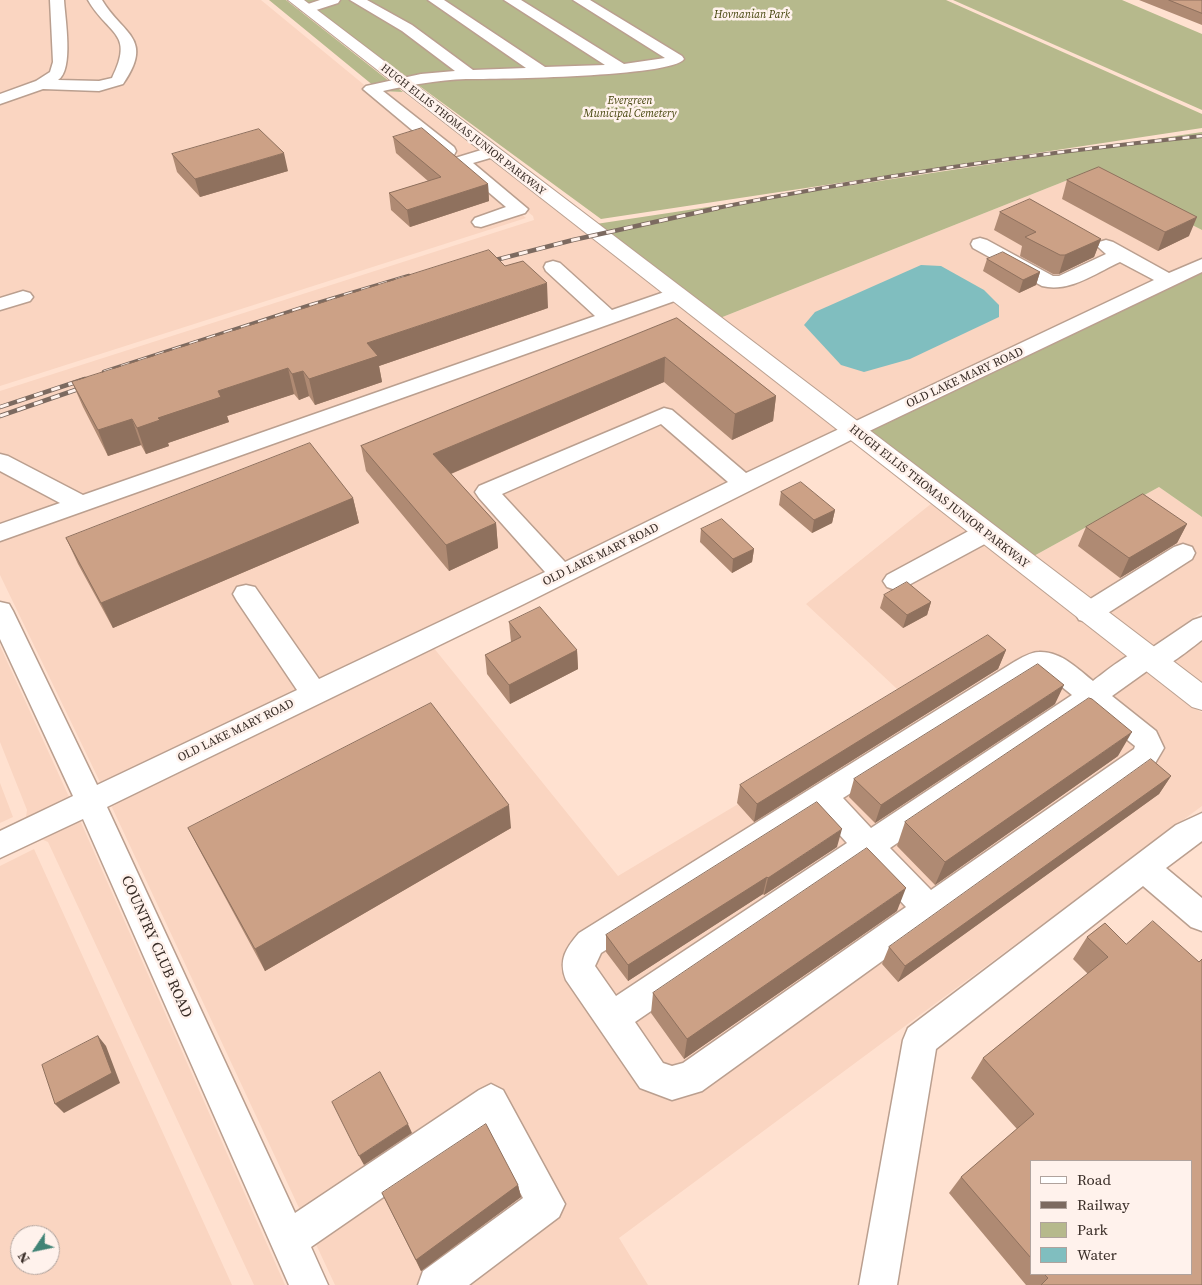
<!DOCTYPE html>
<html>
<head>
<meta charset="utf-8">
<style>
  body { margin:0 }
  #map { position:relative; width:1202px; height:1285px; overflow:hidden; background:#ffe1d0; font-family:"Source Serif 4",serif }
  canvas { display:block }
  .legend { position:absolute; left:1030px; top:1160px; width:162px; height:115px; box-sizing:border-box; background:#fff2ec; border:1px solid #b0a39d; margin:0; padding:6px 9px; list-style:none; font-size:15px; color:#392d27 }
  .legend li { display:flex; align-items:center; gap:10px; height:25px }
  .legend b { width:25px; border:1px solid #b0a39d }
  .north { position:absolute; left:10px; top:1225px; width:50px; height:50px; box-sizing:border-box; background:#fff2ec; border:1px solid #b0a39d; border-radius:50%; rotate:236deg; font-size:14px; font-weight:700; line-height:20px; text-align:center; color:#392d27 }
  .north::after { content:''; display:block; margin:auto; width:18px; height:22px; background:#418476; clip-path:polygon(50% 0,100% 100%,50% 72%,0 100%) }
</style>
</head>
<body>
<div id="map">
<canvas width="1202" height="1285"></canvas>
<ul class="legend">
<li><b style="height:6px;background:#fff"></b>Road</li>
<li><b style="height:6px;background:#7c6a60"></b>Railway</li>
<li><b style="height:14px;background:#b6b98c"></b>Park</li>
<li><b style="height:14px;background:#80bebf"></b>Water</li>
</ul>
<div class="north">N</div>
</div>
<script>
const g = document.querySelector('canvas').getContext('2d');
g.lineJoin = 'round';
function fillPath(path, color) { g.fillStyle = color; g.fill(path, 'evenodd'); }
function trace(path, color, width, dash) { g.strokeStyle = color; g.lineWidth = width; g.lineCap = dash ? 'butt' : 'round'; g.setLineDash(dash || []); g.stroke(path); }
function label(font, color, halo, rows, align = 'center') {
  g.font = font + ' "Source Serif 4",serif'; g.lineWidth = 5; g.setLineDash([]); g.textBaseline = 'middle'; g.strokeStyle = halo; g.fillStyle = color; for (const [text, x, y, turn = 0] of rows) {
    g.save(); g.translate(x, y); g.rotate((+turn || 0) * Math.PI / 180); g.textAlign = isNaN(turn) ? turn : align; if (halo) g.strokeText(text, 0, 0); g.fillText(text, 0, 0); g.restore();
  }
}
const built = new Path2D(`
  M0,0H261L526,218L0,386Z
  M380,91L403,92L837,429L508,590L101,784L0,575V391L534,220L533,216Z
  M1088,172L1202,230V257L855,421L720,318Z
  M1159,487L1202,517V612L1150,648L1032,557Z
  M932,503L1132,660L1202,713V806L619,1238L648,1285H335L110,803L433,647L618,876L910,701L806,604Z
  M1202,642V686L1171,663Z
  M0,646L70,799L21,823L26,817L27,810L0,742Z
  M0,783L13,817L0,823Z
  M79,818L285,1285H254L48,842L39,838Z
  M34,849L232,1285H0V866ZM20,1235H50V1265H20Z`);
const green = new Path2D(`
  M269,0H286L403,92L380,91Z
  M302,0H946L1202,114V128L601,219Z
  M953,0H1122L1202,34V110Z
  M1202,132V230L1088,172L720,318L596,224Z
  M1202,273V517L1159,487L1032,557L869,432Z`);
const water = new Path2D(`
  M921,265L941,266L984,290L999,305V317L910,359L864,372L841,365L804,325L815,312Z`);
const minor = new Path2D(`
  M50,0H64C65,18 74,70 58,80L99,81L112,78C135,32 108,35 88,0H102C122,34 155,38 123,84L99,91L43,89L0,104V94L36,81L50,72L53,62Z
  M320,0H340L338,3L307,13L300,9L302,6Z
  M350,0H367L412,25L473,70L526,68L428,0H444L545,67L605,65L504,0H521L624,64L665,58L573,0H590L682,56L684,59C672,77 496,79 466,79C438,80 410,85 383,91L454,147L456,151L454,155H442L363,89L366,86L421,74L455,71L402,31Z
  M491,147L497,148L499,152L497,156L473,163L528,209L525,213L481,227L475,226L472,222L475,218L506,207L453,162L455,158Z
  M980,238L987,240L1053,276H1059L1106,254L1097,246L1099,242L1106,240L1113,242L1169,273L1202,259V272L861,435L524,604L107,807L295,1213L479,1090L491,1084L503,1090L565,1204L559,1217L469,1285H418L423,1271L523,1198L485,1127L311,1247L328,1285H289L83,819L0,858V831L73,796L0,639V602L9,604L13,611L97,785L297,690L237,601L233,594L237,587L246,585L255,587L319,679L545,572L479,498L475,492L479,486L664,408L672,410L746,473L1154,280L1120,262C1096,273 1069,293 1042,286L973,248L971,244L973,240ZM661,424L728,482L565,562L502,494Z
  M553,261L560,263L612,310L676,288L683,290L686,294L683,298L0,541V524L60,503L0,471V454L8,456L83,495L595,316L546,271L544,267L546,263Z
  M23,291L30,293L33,297L30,301L0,310V298Z
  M985,525L994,527L997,533L994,539L905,587L896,590L887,587L883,581L887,575L976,527Z
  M1183,544L1192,547L1195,553L1192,559L1097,620L1088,622L1079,620L1075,613L1079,606L1174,547Z
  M1202,617V640C1191,648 1160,675 1147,671L1112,696L1156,731L1164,748L1154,765L702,1091L672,1100L640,1088L566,980C558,960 566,948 579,933L1014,662C1021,658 1031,652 1039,652C1061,651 1078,669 1093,681C1104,673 1137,645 1150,649L1193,620ZM1041,673L1046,674L1072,695L871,828L843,798ZM1091,711L1135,746L1134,749L931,890L890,848ZM820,813L847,843L616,996L595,966L601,953ZM866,864L906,907L683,1063L672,1066L663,1063L635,1022Z
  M1202,813V841L1166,868L1202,898V931L1191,927L1143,886L936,1049L897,1285H859L903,1040L908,1028L1176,825Z`);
const major = new Path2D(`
  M288,0H304L1202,683V710L1192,707Z`);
const railFar1 = new Path2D(`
  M712,209C874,176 1037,153 1202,136`);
const rail = new Path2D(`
  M484,263L573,240L718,208
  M104,372L308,306L409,276
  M0,407L85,379
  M0,416L87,386`);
const wall = new Path2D(`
  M1139,0H1202V25Z
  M393,137L488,184L489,201L410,227L391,210L389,193L428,181L396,153Z
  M172,154L288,171L200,197L177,172Z
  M1067,180L1189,236L1158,251L1062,199Z
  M1000,212L1101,239L1094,257L1059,274H1053L1020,256L1022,246L994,230Z
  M987,259L1040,272L1036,285L1019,293L983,271Z
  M548,308L379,366L382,382L315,405L309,396L299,400L294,394L227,416L229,422L168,443L169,446L146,454L141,445L108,456L83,407L72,382Z
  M677,318L776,396L773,421L732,440L664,382L451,474L496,523L498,548L449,571L366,471L361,446Z
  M781,492L835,510L832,523L812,533L779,505Z
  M353,498L359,523L113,628L78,564L66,538Z
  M1187,524L1177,543L1120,578L1078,546L1086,527Z
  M701,529L754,549L752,562L732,573L700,542Z
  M884,595L931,602L927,615L903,628L880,608Z
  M509,622L577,650L578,669L510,704L487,674L485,655L511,642Z
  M1006,650L998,669L754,822L737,803L740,785Z
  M1055,704L875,823L849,797L854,779Z
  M1118,756L935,885L897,846L905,822Z
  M1171,776L1159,794L898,982L882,964L889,947Z
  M188,828H511L265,971L200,851Z
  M837,847L764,895L763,894L628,981L606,952V935Z
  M897,911L684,1059L651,1013L653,993Z
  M1105,923L1202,1285H1026L949,1193L961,1177L1017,1129L971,1078L983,1058L1088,974L1073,959L1087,937ZM1031,1161L1191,1274H1031Z
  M518,1185L521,1197L421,1271L382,1193Z`);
const shadedWall = new Path2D(`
  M284,153L288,171L200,197L195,179Z
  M488,184L489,201L410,227L407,210Z
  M1197,217L1189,236L1158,251L1165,232Z
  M1101,239L1094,257L1059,274L1065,255Z
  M1040,272L1036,285L1019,293L1023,280Z
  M547,283L548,308L379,366L382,382L315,405L309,379L367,343Z
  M665,357L664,382L436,480L433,454Z
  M288,368L294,394L227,416L229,422L168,443L169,446L146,454L137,428L158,418L218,391Z
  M303,371L309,396L299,400L292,374Z
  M776,396L773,421L732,440L735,414Z
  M132,419L141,445L108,456L98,430Z
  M353,498L359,523L113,628L101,603Z
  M835,510L832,523L812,533L814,520Z
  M496,523L498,548L449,571L446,545Z
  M1187,524L1177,543L1120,578L1129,558Z
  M754,549L752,562L732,573L733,559Z
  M931,602L927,615L903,628L907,615Z
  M577,650L578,669L510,704L509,685Z
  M1006,650L998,669L754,822L757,804Z
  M1064,685L1055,704L875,823L881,805Z
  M1132,732L1118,756L935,885L945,862Z
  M1171,776L1159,794L898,982L905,966Z
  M509,805L511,828L265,971L255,949Z
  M842,829L837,847L764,895L768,878Z
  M767,877L763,894L628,981V965Z
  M906,888L897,911L684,1059L687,1039Z
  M98,1036L106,1046L120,1083L64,1113L55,1104Z
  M408,1124L412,1133L364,1165L359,1156Z
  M518,1185L521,1197L421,1271L416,1260Z`);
const building = new Path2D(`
  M1169,0H1202V13Z
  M422,128L488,184L407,210L389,193L441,177L393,137Z
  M259,129L284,153L195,179L172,154Z
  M1099,167L1197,217L1165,232L1067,180Z
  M1030,199L1101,239L1065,255H1060L1025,237L1036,232L1000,212Z
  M489,250L505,266L523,261L547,283L367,343L378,356L309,379L303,371L292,374L288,368L218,391L221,397L158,418L160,420L137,428L132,419L98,430L72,382Z
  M1003,252L1040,272L1023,280L987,259Z
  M677,318L776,396L735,414L665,357L433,454L496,523L446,545L361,446Z
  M310,443L353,498L101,603L66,538Z
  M801,482L835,510L814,520L781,492Z
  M1143,494L1187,524L1129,558L1086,527Z
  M722,519L754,549L733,559L701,529Z
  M907,582L931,602L907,615L884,595Z
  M540,607L577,650L509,685L485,655L521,637L509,622Z
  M988,635L1006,650L757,804L740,785Z
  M1038,664L1064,685L881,805L854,779Z
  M1089,698L1092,699L1132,732L945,862L905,822Z
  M431,703L509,805L255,949L188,828Z
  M1151,759L1171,776L905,966L889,947Z
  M817,802L842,829L768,878L767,877L628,965L606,935Z
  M867,848L906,888L687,1039L653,993Z
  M1153,921L1199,962L1202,959V1285H1041L1048,1278L1044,1274H1191V1161H1031V1258L961,1177L1034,1114L983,1058L1108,957L1087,937L1105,923L1126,944Z
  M98,1036L112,1073L55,1104L42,1065Z
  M380,1072L408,1124L359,1156L332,1102Z
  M486,1124L518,1185L416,1260L382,1193Z`);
const farParknames = [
  ["Hovnanian Park",752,15],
  ["Evergreen",630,101],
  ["Municipal Cemetery",630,114]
];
const farStreetnames = [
  ["HUGH ELLIS THOMAS JUNIOR PARKWAY",463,130,38]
];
const streetNames = [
  ["OLD LAKE MARY ROAD",965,378,-25],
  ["HUGH ELLIS THOMAS JUNIOR PARKWAY",939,497,38],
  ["OLD LAKE MARY ROAD",601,555,-26],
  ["OLD LAKE MARY ROAD",236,731,-26]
];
const nearStreetnames = [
  ["COUNTRY CLUB ROAD",156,947,66]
];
fillPath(built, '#fad5c1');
fillPath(green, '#b6b98c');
fillPath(water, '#80bebf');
trace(minor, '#ba9f8f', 3);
trace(major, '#ba9f8f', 2);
fillPath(minor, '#fff');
fillPath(major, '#fff');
trace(railFar1, '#7c6a60', 4);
trace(rail, '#7c6a60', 4.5);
trace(railFar1, '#fff2ec', 2.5, [7]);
trace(rail, '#fff2ec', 3, [9]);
fillPath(wall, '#af8a73');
fillPath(shadedWall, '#8f715e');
fillPath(building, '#cca186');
trace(building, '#8f715e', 1);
label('italic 11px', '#44440b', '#fff2ec', farParknames);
label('11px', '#392d27', '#fff2ec', farStreetnames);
label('12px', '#392d27', '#fff2ec', streetNames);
label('15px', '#392d27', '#fff2ec', nearStreetnames);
</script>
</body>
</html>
